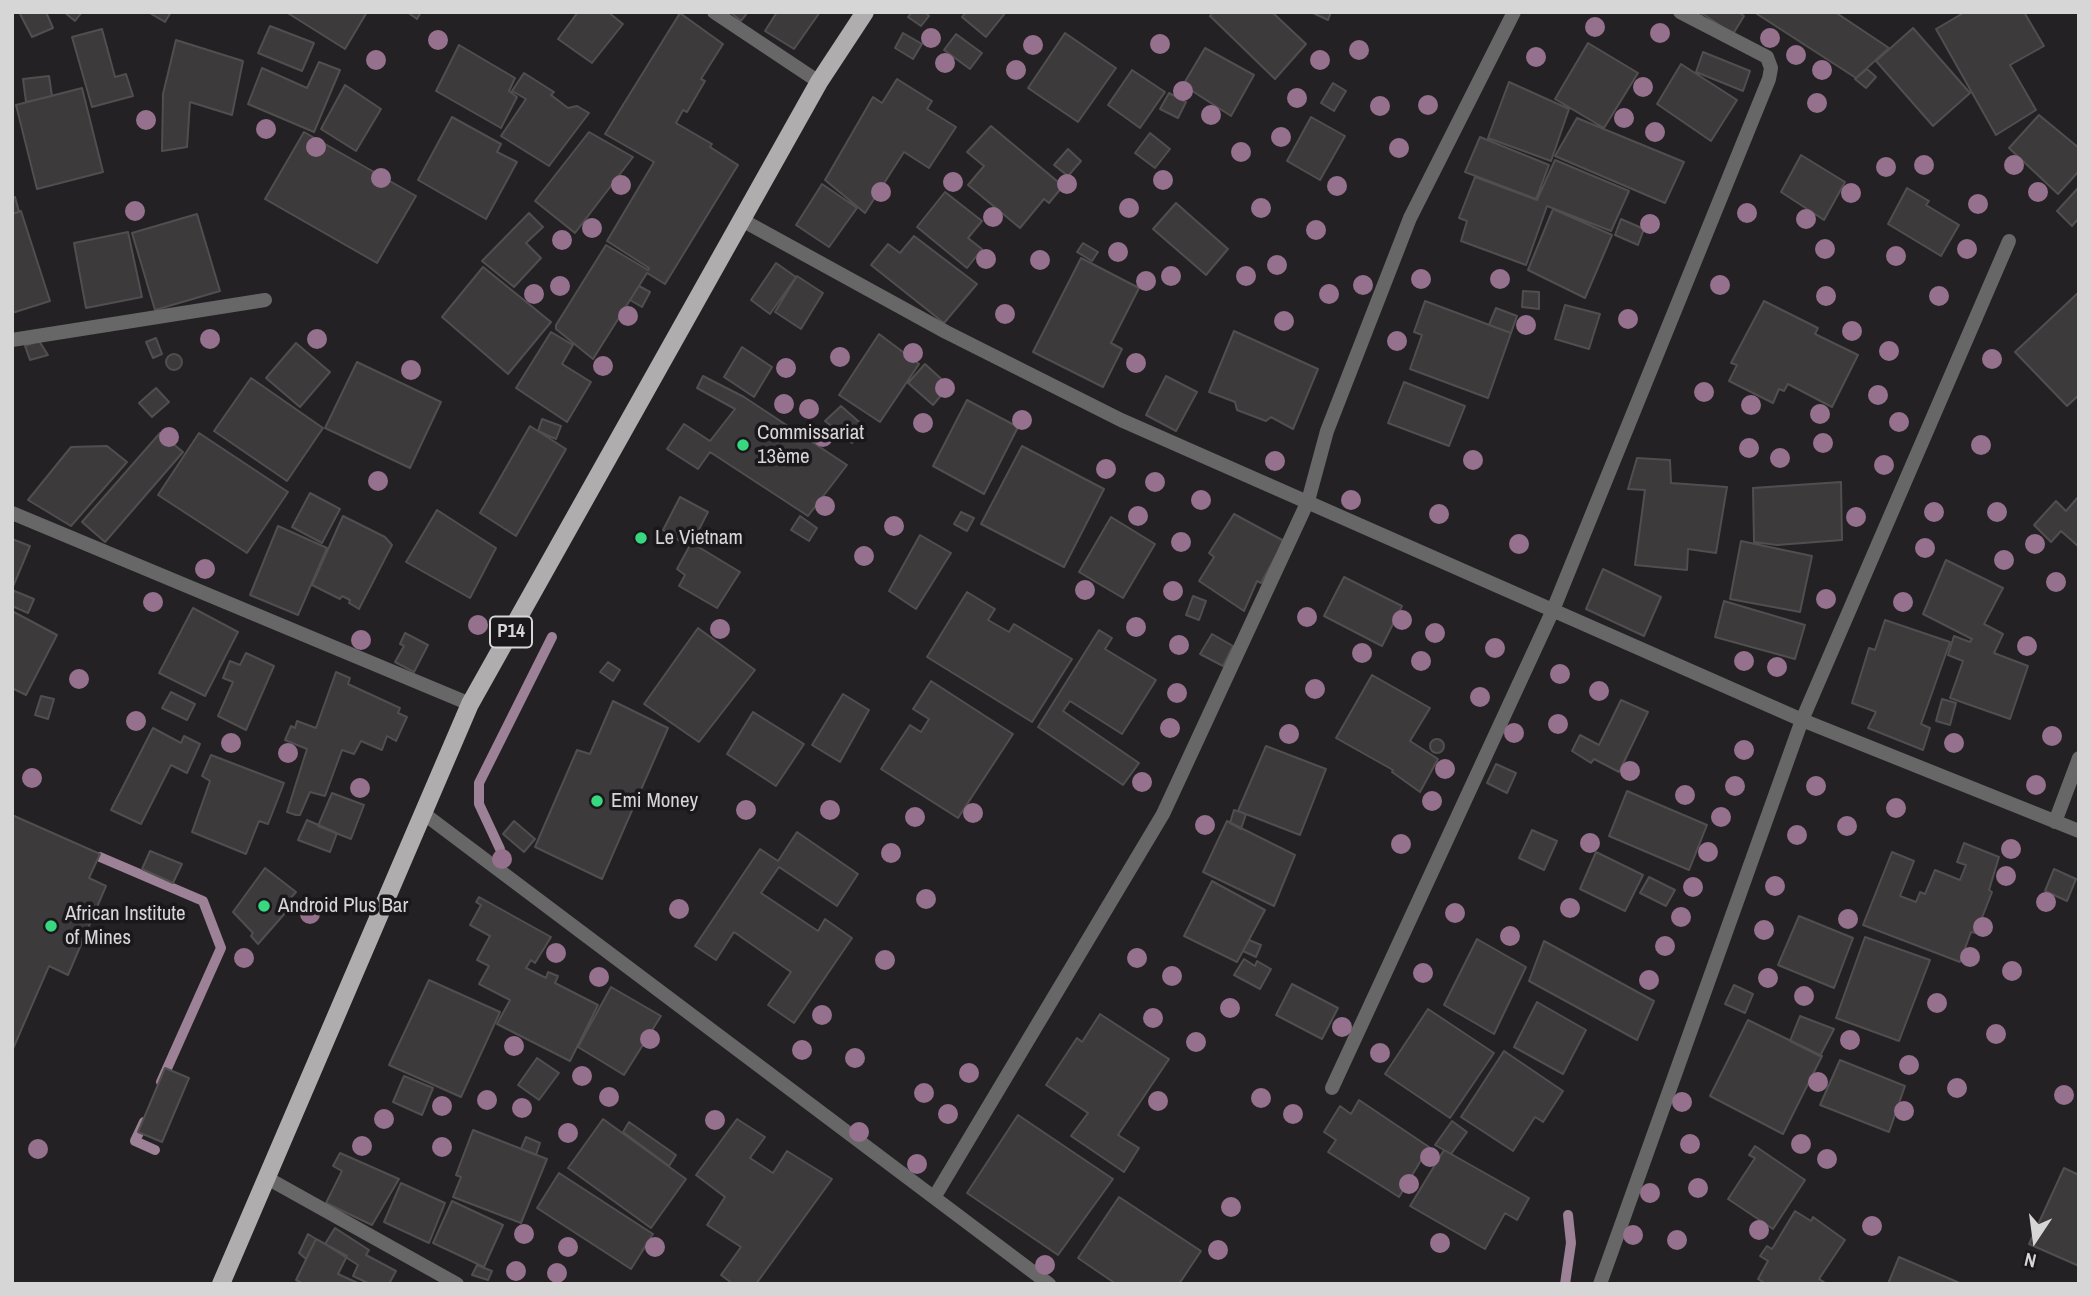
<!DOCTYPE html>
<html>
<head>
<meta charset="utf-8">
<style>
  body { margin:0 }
  #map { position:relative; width:2091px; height:1296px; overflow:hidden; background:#232123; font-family:"Archivo Narrow",sans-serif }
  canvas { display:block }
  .frame { position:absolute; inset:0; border:14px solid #d7d6d7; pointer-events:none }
  .north { position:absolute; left:2000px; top:1205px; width:70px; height:70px; -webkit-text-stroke:5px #1a181a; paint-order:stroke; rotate:193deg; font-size:19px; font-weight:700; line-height:28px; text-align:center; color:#d7d6d7 }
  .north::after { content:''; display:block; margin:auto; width:24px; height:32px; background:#d7d6d7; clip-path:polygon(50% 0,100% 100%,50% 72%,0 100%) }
</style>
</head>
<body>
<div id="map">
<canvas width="2091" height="1296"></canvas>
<div class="frame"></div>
<div class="north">N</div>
</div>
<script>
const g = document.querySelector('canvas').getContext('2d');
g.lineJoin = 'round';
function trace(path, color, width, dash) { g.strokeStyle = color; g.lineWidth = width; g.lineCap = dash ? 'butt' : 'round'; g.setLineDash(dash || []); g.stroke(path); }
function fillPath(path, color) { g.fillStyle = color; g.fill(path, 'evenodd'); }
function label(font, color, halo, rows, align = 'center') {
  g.font = font + ' "Archivo Narrow",sans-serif'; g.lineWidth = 7; g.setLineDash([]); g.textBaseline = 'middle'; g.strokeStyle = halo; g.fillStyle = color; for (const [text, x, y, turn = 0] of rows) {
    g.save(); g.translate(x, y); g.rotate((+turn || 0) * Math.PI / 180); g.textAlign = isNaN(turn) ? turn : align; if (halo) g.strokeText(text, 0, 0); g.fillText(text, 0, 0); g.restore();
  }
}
const stream = new Path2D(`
  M500,849L479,804V783L552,637
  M100,857L203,901L221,948L161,1082
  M144,1122L135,1141L155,1150
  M1565,1284L1571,1243L1568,1215`);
const building = new Path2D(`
  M19,12H46L53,28L32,37Z
  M64,12H82L75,21Z
  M148,12H171L165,22Z
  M286,12H367L345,49Z
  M407,12H421L417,19Z
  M578,12H608L623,24L592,63L558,39Z
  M730,12H748L741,21Z
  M777,12H820L794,49L765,31Z
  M912,12H925L929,16L921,26L908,17Z
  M966,12H1006L986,37L962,17Z
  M1213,12H1272L1306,44L1275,79L1210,16Z
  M1311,12H1331L1328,20Z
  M1693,12H1738L1744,16L1733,34L1703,14L1700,17Z
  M1754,12H1835L1889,48L1856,78Z
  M1965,12H2024L2044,46L2010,65L2036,110L1996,135L1936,29Z
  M680,13L723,44L701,79L705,81L687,112L683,110L676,123L712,144L710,147L738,165L665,284L647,273L593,359L556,329V325L606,245L648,270L649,268L607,241L654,162L605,134Z
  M270,26L314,43L302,71L258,53Z
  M1913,28L1970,93L1933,126L1876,61Z
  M102,29L115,77L126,74L133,96L92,107L72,37Z
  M903,33L922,44L913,59L895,48Z
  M1065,33L1116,68L1078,122L1028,88Z
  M956,34L982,53L970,69L944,50Z
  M176,40L243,61L232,115L190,102L187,147L162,151L163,94Z
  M1588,43L1638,73L1604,128L1555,99Z
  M459,45L515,78L509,91L517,97L501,128L436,91Z
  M1205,48L1254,75L1231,116L1183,85Z
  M1703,52L1750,71L1743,91L1696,72Z
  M319,62L340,70L314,132L248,104L262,68L307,88Z
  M1681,64L1737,100L1711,141L1657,104Z
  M1867,69L1876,77L1866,88L1855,79Z
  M1132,70L1165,92L1140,128L1108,105Z
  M524,73L554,92L551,95L568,108L577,106L589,113L549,166L501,136L526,99L512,91Z
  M49,76L52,96L26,102L23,79Z
  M897,79L932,101L927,109L956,127L929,168L904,152L865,213L825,180L873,97L882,103Z
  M1509,82L1569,109L1551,161L1488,138Z
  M1333,83L1346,91L1334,111L1321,103Z
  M345,85L381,109L356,151L321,129Z
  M82,88L103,172L37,189L16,105Z
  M1169,93L1186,102L1178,118L1160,109Z
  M2039,115L2079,148V171L2058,194L2009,148Z
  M452,117L501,144L497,152L517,162L486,219L418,180Z
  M1311,117L1345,136L1320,180L1287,161Z
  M1577,118L1684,162L1665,203L1555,156Z
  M991,126L1063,186L1049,203L1044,199L1020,228L968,185L984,166L967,152Z
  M304,132L416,196L377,263L265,199Z
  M589,132L633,157L575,233L535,201Z
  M1150,133L1170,149L1155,168L1135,153Z
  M1480,137L1549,165L1536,199L1465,172Z
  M1068,149L1081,161L1068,176L1054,165Z
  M1801,155L1845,182L1824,220L1781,192Z
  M1555,160L1629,191L1611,231L1547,206L1526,265L1461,241L1467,221L1459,218L1475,177L1537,200Z
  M822,184L857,208L829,247L796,225Z
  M2079,187V218L2072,226L2057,211Z
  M1907,188L1929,201L1926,205L1959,225L1941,256L1888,224Z
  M945,192L982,221L968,238L982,249L967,268L917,227Z
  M15,197L19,212L12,214V198Z
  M1176,203L1228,249L1206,275L1153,229Z
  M1553,209L1612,235L1585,298L1528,270Z
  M21,211L50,301L12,313V214Z
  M529,213L543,227L526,243L541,258L514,287L482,261Z
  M197,214L220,291L155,310L132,233Z
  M1621,219L1644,229L1638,245L1615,235Z
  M128,232L142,297L86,308L74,243Z
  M914,236L977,284L944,323L871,265L888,244L900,253Z
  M1083,243L1098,252L1092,261L1077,252Z
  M1081,258L1139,288L1111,343L1122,349L1103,387L1033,352Z
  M776,263L796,277L770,314L751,300Z
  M483,267L551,322L508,374L442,317Z
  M797,276L823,293L801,329L775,312Z
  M639,286L650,292L642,307L630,300Z
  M1523,291L1539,292V309L1522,307Z
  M2079,292V395L2067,406L2015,352Z
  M1425,301L1511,333L1488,398L1410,369L1422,335L1414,332Z
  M1764,301L1818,328L1815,334L1858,355L1832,407L1788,384L1784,391L1779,389L1773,403L1729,381L1737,365L1731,363Z
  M1565,305L1600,314L1589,349L1555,339Z
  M1496,308L1517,316L1511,333L1489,325Z
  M1234,331L1318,369L1293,429L1271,417L1266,421L1237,410L1235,402L1209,392Z
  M551,332L573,345L562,364L591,382L567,422L516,388Z
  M879,334L919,364L880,422L839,395Z
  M156,338L162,354L153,358L146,342Z
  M39,341L48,355L30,360L25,346Z
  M296,343L330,372L300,407L266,378Z
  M742,347L772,367L754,397L724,377Z
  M166 362a8 8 0 1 1 16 0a8 8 0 1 1-16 0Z
  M357,362L441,402L410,468L325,428Z
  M925,364L949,386L933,405L908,383Z
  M703,376L744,397L847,465L808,516L710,452L698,469L667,449L684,424L710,441L735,409L697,388Z
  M1166,376L1197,392L1176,431L1146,415Z
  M251,378L323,428L287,481L214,431Z
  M1404,382L1465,406L1449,446L1388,423Z
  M156,388L169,402L152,417L139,403Z
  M967,400L1018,427L984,494L933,466Z
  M841,406L866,428L852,443L825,421Z
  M542,419L561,426L556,439L538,431Z
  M530,426L566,449L516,536L480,513Z
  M160,433L183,452L105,542L82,522Z
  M199,433L288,492L247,553L158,495Z
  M107,446L127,462L71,526L28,500L71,447Z
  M1022,446L1104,489L1064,567L981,524Z
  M1637,458L1670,460L1671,483L1727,487L1716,553L1688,549L1687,570L1635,565L1645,490L1628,489Z
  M1841,482L1842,540L1777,545L1754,542L1753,488Z
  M310,493L340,509L322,543L292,527Z
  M2079,496V547L2061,531L2051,542L2034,525L2056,501L2066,511Z
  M680,497L708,512L692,543L740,572L717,608L679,586L685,575L677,569L689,547L663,530Z
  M437,510L496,548L470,598L406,562Z
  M961,512L974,518L967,531L954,524Z
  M1234,514L1284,541L1261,583L1257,581L1244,611L1199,581L1214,557L1209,553Z
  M343,516L385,537L392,545L359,609L349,603L350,600L342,596L340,599L312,585Z
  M800,516L817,528L809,541L791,530Z
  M1111,517L1155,544L1123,598L1079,572Z
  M278,526L327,548L298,615L250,595Z
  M920,535L951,553L916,609L889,591Z
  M12,539L30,546L12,589Z
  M1741,541L1812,556L1800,612L1730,599Z
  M1946,560L2003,588L1984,624L2003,634L1994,653L2028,666L2010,719L1950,698L1963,661L1948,655L1954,636L1970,642L1972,639L1923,614Z
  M1603,569L1661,597L1644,636L1586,609Z
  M1344,577L1402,606L1382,646L1324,616Z
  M12,590L34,599L28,613L12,606Z
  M967,592L995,609L988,620L1009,632L1014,624L1072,659L1032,722L927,657Z
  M1193,596L1206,601L1199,620L1186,615Z
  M1724,601L1805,625L1795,659L1715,637Z
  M193,608L238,632L205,696L159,673Z
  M12,611L57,635L26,695L12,688Z
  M1885,620L1950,642L1921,724L1930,728L1923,750L1868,728L1876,712L1852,703L1869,648L1875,650Z
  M698,628L755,670L699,742L644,704Z
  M1099,630L1112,638L1105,649L1156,680L1122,734L1070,701L1063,711L1139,763L1123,785L1038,727Z
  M405,633L428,645L414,672L395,662L404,646L400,644Z
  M1212,634L1233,646L1223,666L1200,654Z
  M246,653L274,666L246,730L218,716L233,682L223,678L230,661L240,665Z
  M608,662L620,670L613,681L600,672Z
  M336,672L350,678L348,684L400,708L398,713L407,717L396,741L387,736L382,750L361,741L354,754L342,750L325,796L310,792L300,815H296L287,812L307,749L285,740L291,726L295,728L297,721L316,728Z
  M1372,675L1430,708L1410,741L1438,759L1420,792L1392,772L1393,770L1336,738Z
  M931,681L1013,734L958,818L881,769L910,725L921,732L929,719L913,709Z
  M171,692L195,704L187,720L162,708Z
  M843,694L869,710L840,762L812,745Z
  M41,696L54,699L48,719L35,715Z
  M1942,699L1956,703L1950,725L1936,721Z
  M1621,700L1648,712L1619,772L1594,759L1591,763L1572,751L1580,735L1599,745Z
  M613,701L668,728L602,879L535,847L577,750L590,754Z
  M753,712L804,744L776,786L727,754Z
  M153,728L181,743L184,736L200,744L187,773L171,765L141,824L111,810Z
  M1430 746a7 7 0 1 1 14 0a7 7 0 1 1-14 0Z
  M1266,746L1326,769L1300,835L1238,811Z
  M211,755L284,783L268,824L259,821L246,854L192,832L210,781L202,776Z
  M1496,764L1516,773L1507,793L1487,783Z
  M1627,791L1707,825L1689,870L1609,836Z
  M332,793L364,805L351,839L318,826Z
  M1234,810L1246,814L1241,829L1230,823Z
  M12,815L100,854L89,878L106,886L68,975L49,966L12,1051Z
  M307,820L337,833L330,852L298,840Z
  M514,821L535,839L524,852L503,834Z
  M1227,821L1295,855L1274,906L1203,872Z
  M1532,830L1557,841L1544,870L1519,858Z
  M797,832L858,874L837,906L779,867L761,893L818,931L825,919L852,938L794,1023L768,1005L791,972L734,932L716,960L695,946L760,849L778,861Z
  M1964,843L1999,857L1989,890L1992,892L1976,933L1971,932L1960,962L1863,925L1892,852L1914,861L1900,896L1916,902L1920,892L1925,894L1935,870L1960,880L1966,865L1957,862Z
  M150,851L182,864L173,883L142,869Z
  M1596,852L1643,875L1625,911L1580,889Z
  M265,868L296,892L289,900L293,904L258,944L251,936L253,933L233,912Z
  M2054,869L2076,879L2067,901L2045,891Z
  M1649,877L1675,890L1666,906L1640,893Z
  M1212,881L1265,910L1237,962L1184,936Z
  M479,897L551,937L535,963L531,960L526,968L546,978L548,972L558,976L555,983L598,1005L570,1061L497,1024L510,1000L479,984L489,966L477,960L490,936L470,925L481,905L476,902Z
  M1799,916L1853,938L1834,988L1778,965Z
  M1865,937L1930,960L1899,1041L1836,1018Z
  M1477,939L1526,967L1494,1034L1444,1005Z
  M1249,940L1261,945L1256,957L1243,951Z
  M1544,941L1654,1001L1637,1040L1529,981Z
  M1244,959L1255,966L1257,961L1271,969L1260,989L1234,975Z
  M429,980L500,1012L461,1097L389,1065Z
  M1292,984L1338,1008L1322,1039L1276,1015Z
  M1734,985L1753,994L1745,1013L1725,1004Z
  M611,987L661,1016L624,1075L578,1047Z
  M1537,1002L1586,1030L1563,1074L1514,1047Z
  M1428,1009L1494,1053L1450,1118L1385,1074Z
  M1100,1014L1169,1059L1118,1135L1139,1148L1124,1172L1071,1136L1088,1113L1046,1085L1077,1038L1082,1042Z
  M1800,1016L1834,1029L1820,1056L1790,1041Z
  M1748,1020L1822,1056L1783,1134L1710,1096Z
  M1504,1051L1563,1091L1543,1122L1535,1117L1513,1151L1461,1117Z
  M537,1058L559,1073L539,1100L518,1085Z
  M1840,1060L1905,1086L1889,1132L1820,1105Z
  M165,1068L189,1078L162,1142L138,1132Z
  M404,1076L433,1088L422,1115L393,1102Z
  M1359,1100L1429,1147L1399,1197L1328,1152L1336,1140L1324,1132L1340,1106L1351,1114Z
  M1018,1115L1113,1179L1058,1255L967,1193Z
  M603,1119L686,1179L651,1228L568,1168Z
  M737,1119L765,1137L750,1158L773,1173L787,1151L832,1179L756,1284H733L721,1275L741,1247L707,1225L725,1197L696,1175Z
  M1452,1121L1467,1132L1451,1154L1435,1145Z
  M629,1122L676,1155L669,1166L623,1132Z
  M473,1130L547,1159L521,1223L453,1197L461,1177L456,1175Z
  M526,1137L540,1143L536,1155L521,1149Z
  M1755,1146L1805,1180L1773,1229L1728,1199L1755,1158L1749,1155Z
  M1444,1150L1529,1198L1517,1220L1505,1213L1485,1249L1410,1206Z
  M340,1153L399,1179L372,1225L326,1203L342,1171L333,1166Z
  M2064,1168L2079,1175V1266L2029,1244Z
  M559,1173L653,1234L631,1269L537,1208Z
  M401,1183L445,1203L429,1243L384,1222Z
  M1119,1197L1201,1251L1179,1284H1116L1078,1258Z
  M452,1201L503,1225L484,1267L433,1243Z
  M1795,1211L1811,1221L1813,1217L1845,1240L1819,1279L1827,1284H1766L1758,1279L1768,1261L1760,1256L1767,1246L1772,1249Z
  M335,1228L369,1250L366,1255L396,1271L389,1284H370L353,1276L358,1265L325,1244Z
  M308,1234L316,1239L306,1259L299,1253Z
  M316,1239L347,1256L338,1274L360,1284H304L296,1280Z
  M1899,1257L1962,1284H1888Z
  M477,1265L492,1271L488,1280L472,1275Z`);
const street = new Path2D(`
  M714,12L819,82
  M742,220L946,332L1121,420L1802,720L2079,831
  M12,340L265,300
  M12,513L470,704
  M423,813L1049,1284
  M2055,822L2079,758
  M1332,1088L1553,610L1769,79L1771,68L1767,57L1680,12
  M267,1178L457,1284
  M935,1196L1163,814L1308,501L1327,431L1410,218L1514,12
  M1600,1284L1802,720L2009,241`);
const primary = new Path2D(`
  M221,1284L470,704L819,82L865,12`);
const trees = [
  [1595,27],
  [1660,33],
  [931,38],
  [1770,38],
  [438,40],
  [1160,44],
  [1033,45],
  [1359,50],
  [1796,55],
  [1536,57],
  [376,60],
  [1320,60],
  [945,63],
  [1016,70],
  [1822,70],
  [1643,87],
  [1183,91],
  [1297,98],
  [1817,103],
  [1428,105],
  [1380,106],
  [1211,115],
  [1624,118],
  [146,120],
  [266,129],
  [1655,132],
  [1281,137],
  [316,147],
  [1399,148],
  [1241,152],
  [1924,165],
  [2014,165],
  [1886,167],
  [381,178],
  [1163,180],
  [953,182],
  [1067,184],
  [621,185],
  [1337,186],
  [881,192],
  [2038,192],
  [1851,193],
  [1978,204],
  [1129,208],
  [1261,208],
  [135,211],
  [1747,213],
  [993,217],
  [1806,219],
  [1650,224],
  [592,228],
  [1316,230],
  [562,240],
  [1825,249],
  [1967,249],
  [1118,252],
  [1896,256],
  [986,259],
  [1040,260],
  [1277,265],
  [1171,276],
  [1246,276],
  [1421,279],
  [1500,279],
  [1146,281],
  [1363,285],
  [1720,285],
  [560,286],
  [534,294],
  [1329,294],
  [1826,296],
  [1939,296],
  [1005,314],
  [628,316],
  [1628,319],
  [1284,321],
  [1526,325],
  [1852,331],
  [210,339],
  [317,339],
  [1397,341],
  [1889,351],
  [913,353],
  [840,357],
  [1992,359],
  [1136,363],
  [603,366],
  [786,368],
  [411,370],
  [945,388],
  [1704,392],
  [1878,395],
  [784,404],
  [1751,405],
  [809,409],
  [1820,414],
  [1022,420],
  [1899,422],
  [923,423],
  [169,437],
  [823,437],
  [1823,443],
  [1981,445],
  [1749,448],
  [1780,458],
  [1473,460],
  [1275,461],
  [1884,465],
  [1106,469],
  [378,481],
  [1155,482],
  [1201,500],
  [1351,500],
  [825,506],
  [1934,512],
  [1997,512],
  [1439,514],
  [1138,516],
  [1856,517],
  [894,526],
  [1181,542],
  [1519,544],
  [2035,544],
  [1925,548],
  [864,556],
  [2004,560],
  [205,569],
  [2056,582],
  [1085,590],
  [1173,591],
  [1826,599],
  [153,602],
  [1903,602],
  [1307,617],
  [1402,620],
  [478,625],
  [1136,627],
  [720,629],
  [1435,633],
  [361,640],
  [1179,645],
  [2027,646],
  [1495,648],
  [1362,653],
  [1421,661],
  [1744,661],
  [1777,667],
  [1560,674],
  [79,679],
  [1315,689],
  [1599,691],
  [1177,693],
  [1480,697],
  [136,721],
  [1558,724],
  [1170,728],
  [1514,733],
  [1289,734],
  [2052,736],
  [231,743],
  [1954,743],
  [1744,750],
  [288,753],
  [1445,769],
  [1630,771],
  [32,778],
  [1142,782],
  [2036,785],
  [1735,786],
  [1816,786],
  [360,788],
  [1685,795],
  [1432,801],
  [1896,808],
  [746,810],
  [830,810],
  [973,813],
  [915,817],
  [1721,817],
  [1205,825],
  [1847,826],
  [1797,835],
  [1590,843],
  [1401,844],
  [2011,849],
  [1708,852],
  [891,853],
  [502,859],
  [2006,876],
  [1775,886],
  [1693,887],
  [926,899],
  [2046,902],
  [1570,908],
  [679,909],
  [1455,913],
  [310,914],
  [1681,917],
  [1848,919],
  [1983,927],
  [1764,930],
  [1510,936],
  [1665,946],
  [556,953],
  [1970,957],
  [244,958],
  [1137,958],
  [885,960],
  [2012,971],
  [1423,973],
  [1172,976],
  [599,977],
  [1768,978],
  [1649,980],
  [1804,996],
  [1937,1003],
  [1230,1008],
  [822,1015],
  [1153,1018],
  [1342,1027],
  [1996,1034],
  [650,1039],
  [1850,1040],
  [1196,1042],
  [514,1046],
  [802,1050],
  [1380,1053],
  [855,1058],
  [1909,1065],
  [969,1073],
  [582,1076],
  [1818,1082],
  [1957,1088],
  [924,1093],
  [2064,1095],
  [609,1097],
  [1261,1098],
  [487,1100],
  [1158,1101],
  [1682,1102],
  [442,1106],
  [522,1108],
  [1904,1111],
  [948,1114],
  [1293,1114],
  [384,1119],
  [715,1120],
  [859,1132],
  [568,1133],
  [1690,1144],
  [1801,1144],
  [362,1146],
  [442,1147],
  [38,1149],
  [1430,1157],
  [1827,1159],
  [917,1164],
  [1409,1184],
  [1698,1188],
  [1650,1193],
  [1231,1207],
  [1872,1226],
  [1759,1230],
  [524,1234],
  [1633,1235],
  [1677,1240],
  [1440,1243],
  [568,1247],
  [655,1247],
  [1218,1250],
  [1045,1265],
  [516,1271],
  [557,1273]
];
const markers = [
  [743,445,7,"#37d880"],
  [641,538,7,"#37d880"],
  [597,801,7,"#37d880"],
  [264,906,7,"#37d880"],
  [51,926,7,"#37d880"]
];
const shields = [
  [511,632,42]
];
const shieldNames = [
  ["P14",511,632]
];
const poiNames = [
  ["Commissariat",757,433],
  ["13ème",757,457],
  ["Le Vietnam",655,538],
  ["Emi Money",611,801],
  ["Android Plus Bar",278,906],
  ["African Institute",65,914],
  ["of Mines",65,938]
];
trace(stream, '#9c8197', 10);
fillPath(building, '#3d3a3c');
trace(building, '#514e50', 2);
trace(street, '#686768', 14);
trace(primary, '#b0adaf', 18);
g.fillStyle = '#95718e';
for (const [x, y] of trees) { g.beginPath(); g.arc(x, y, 10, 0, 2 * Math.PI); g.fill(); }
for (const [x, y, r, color] of markers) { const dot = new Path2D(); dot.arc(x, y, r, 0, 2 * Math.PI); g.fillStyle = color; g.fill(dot); trace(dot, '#1a181a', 2.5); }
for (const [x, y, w] of shields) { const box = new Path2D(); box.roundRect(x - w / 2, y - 15.5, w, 31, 5); g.fillStyle = '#1a181a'; g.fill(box); trace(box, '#d7d6d7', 2); }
label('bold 19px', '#d7d6d7', null, shieldNames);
label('21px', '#d7d6d7', '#1a181a', poiNames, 'left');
</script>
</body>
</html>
